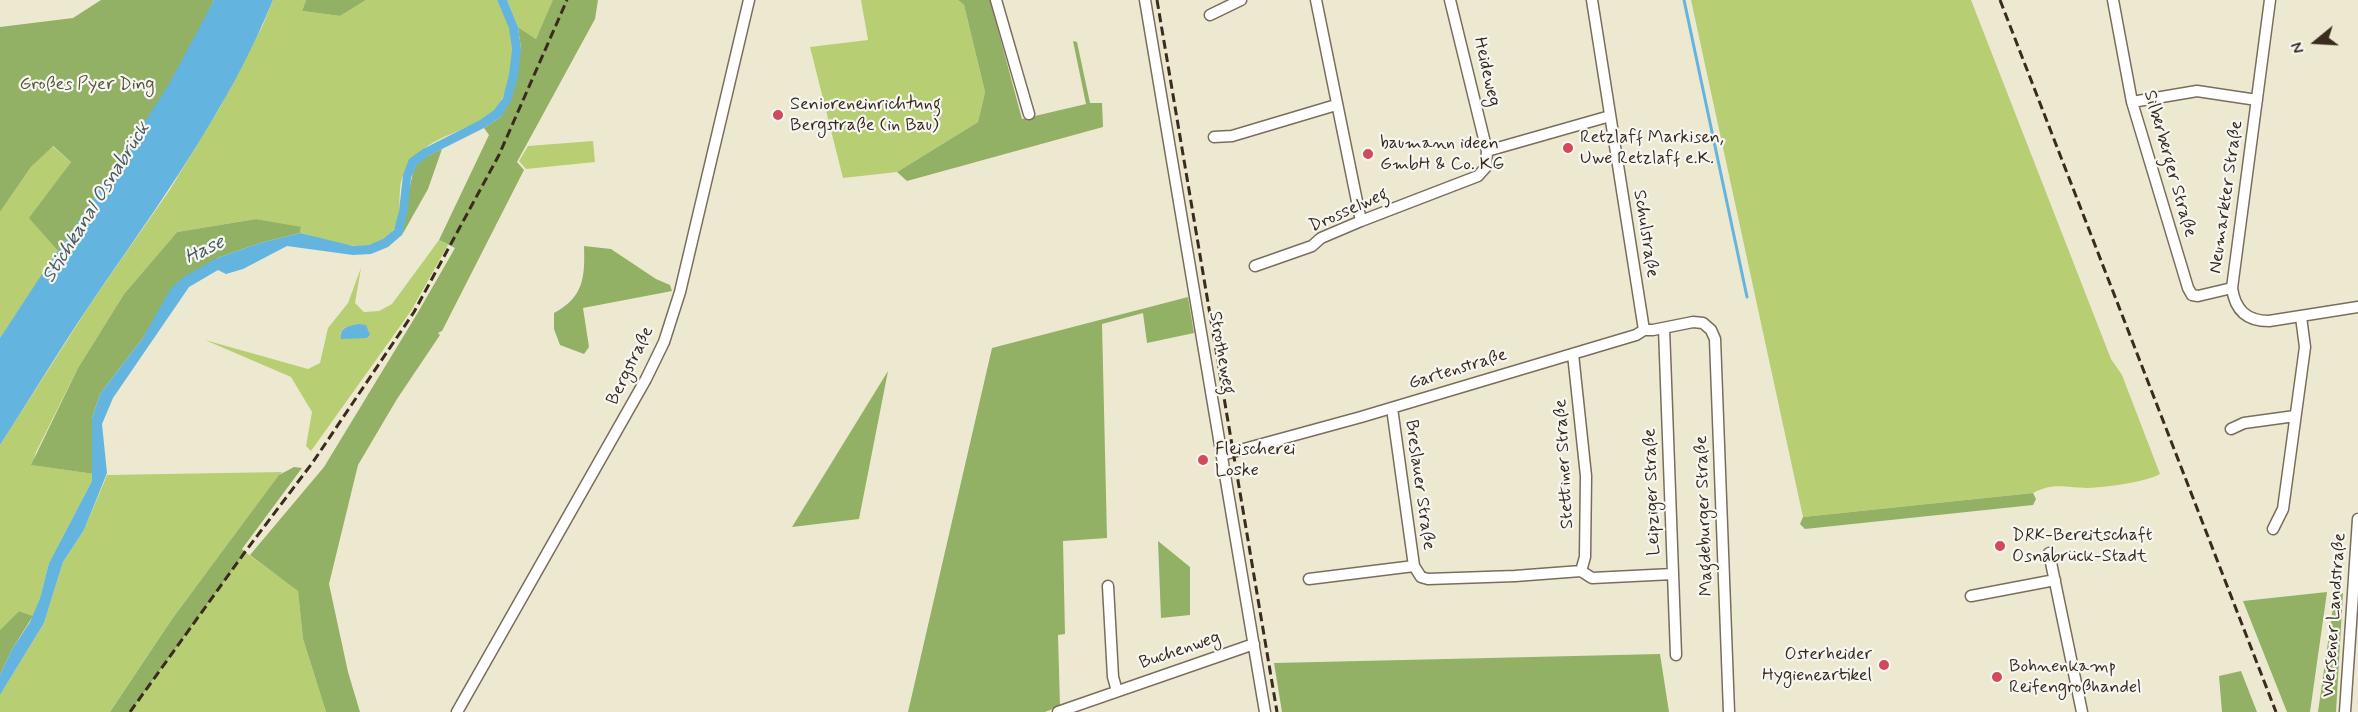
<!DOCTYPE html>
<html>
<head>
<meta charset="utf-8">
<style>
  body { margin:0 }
  #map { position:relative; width:2358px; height:712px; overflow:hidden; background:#ede9d1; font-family:Mynerve,sans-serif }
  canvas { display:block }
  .north { position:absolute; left:2286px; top:12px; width:60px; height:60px; -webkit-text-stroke:4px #f6f6f2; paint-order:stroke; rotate:252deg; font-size:16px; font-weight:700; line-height:24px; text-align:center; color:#3b2a1e }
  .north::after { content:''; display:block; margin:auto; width:21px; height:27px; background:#3b2a1e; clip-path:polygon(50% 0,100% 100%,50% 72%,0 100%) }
</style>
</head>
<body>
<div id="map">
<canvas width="2358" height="712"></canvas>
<div class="north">N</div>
</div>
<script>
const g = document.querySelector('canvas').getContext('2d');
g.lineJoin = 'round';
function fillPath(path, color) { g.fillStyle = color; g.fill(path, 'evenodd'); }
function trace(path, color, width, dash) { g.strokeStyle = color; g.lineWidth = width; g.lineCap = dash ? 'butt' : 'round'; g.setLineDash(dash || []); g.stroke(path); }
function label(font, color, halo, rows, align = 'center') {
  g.font = font + ' Mynerve,sans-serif'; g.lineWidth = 4.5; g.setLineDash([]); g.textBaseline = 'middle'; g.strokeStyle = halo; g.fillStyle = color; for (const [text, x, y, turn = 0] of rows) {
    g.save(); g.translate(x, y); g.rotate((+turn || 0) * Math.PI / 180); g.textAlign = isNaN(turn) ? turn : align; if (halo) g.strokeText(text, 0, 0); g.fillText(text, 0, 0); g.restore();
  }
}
const green = new Path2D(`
  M273,0H306L302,11L340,16L366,0H497C501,9 507,19 510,29C515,51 511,96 493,111C474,128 445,133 425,148C417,153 410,165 405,172C393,190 409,224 384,239C359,255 325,239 300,233L301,228L256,219L177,232L124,294L78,368L36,452L32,465L94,474L92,481L49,563L40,598L33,616L19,611L0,630V445L91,303L169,191L219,109L263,25Z
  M507,0H554L536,39L518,27Z
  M861,0H958L964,5L985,92L978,122L897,172L843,178L810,47L868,40Z
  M1691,0H1971L2111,359L2122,375L2160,474C2143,483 2107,487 2087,488C2064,488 2055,482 2033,493L1803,517Z
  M593,141L595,162L526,169L519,161L528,146Z
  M52,146L71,162L30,218L58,251L0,338V212L31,167Z
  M439,240L448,245L411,311L311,451L306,446L312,412L291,377L205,340L308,369L320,363L328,328L348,303L361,268L355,303L364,312L379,311L392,304ZM358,324L370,335L367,338L340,334L344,328Z
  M282,472L172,619L110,712H0V695L44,623L63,562L84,530L107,475Z
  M245,552L298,590L303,639L326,712H130Z`);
const forest = new Path2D(`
  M101,0H214C175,89 113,171 58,251L29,218L71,162L53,146L31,167L0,212V27L73,18Z
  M306,0H366L340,16L302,11Z
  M553,0H598L595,19L517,162L524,170L442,331L438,333L440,335L397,399L358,465L329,584L348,672L360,712H326L303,639L298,591L250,555L324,467L417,314L455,248L439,240L489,135L484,128L501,117L521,49L518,27L536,39Z
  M958,0H990L1022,119L1086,104L1073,41L1077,42L1090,103H1102L1103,127L907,181L897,172L978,122L985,92L964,5Z
  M442,149L428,189L402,235C405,220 410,173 417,164C423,157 434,153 442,149Z
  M256,219L301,227L300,233L260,243L217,258L157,315L142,339L100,394L92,418L94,474L31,465L78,368L124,294L177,232Z
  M584,246L611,249L656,279L670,285L672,291L583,308L589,347L584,354L560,345L554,329V313C584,297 585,277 584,246Z
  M1188,297L1194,333L1147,343L1143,313L1102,324L1107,538L1063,541L1065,634L1058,635L1060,706L1045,712H908L992,348Z
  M888,371L859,519L792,527Z
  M294,467L302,468L242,549L245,552L130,712H110L172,619L279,475Z
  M2033,493L2036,499L2033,505L1805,529L1800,524L1803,517Z
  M1158,541L1190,567V615L1161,618Z
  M2327,592L2310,712H2287L2243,601Z
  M2335,593H2343L2336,712H2318Z
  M19,611L33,616L11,651L0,675V630Z
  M1660,654L1669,712H1282L1274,663Z
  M2241,671L2257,712H2222L2219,676Z`);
const water = new Path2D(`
  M214,0H273C229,108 159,204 93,300C61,347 31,397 0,445V338L44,271L120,161L169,84Z
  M497,0H507L518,27L521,49L518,77L511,101L501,117L484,128L428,156L417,165L411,178L408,210L402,235L388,247L371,254L353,255L287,246L243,269L226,274L218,270L189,287L113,398L102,424L107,473L84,530L63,562L44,623L0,695V675L11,651L30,622L40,598L49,563L92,481V418L100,394L142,339L171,288L185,276L217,258L260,243L300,233L353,246L369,245L383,239L394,230L399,211L403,175L409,159L423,149L480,120L494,110L503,98L509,75L512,49L509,28Z
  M358,324L366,325L370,335L367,338L341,339C339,327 349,326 358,324Z`);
const stream = new Path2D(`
  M1684,0L1747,297`);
const minor = new Path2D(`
  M996,0L1029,114
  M1145,0L1265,712
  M1316,0L1361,221
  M1592,0L1644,330
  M2113,0L2132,102L2188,288L2192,295L2198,296L2232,288
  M2270,0L2232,288C2235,310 2247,321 2269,321L2358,307
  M1210,15L1241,0
  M2132,102L2197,91L2257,100
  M1214,137L1232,136L1336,105
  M1487,151L1610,116
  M1255,266L1312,246L1321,238L1361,221L1478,176L1486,167L1487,151L1450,0
  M1664,328L1676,655
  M1573,354L1586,476L1585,557L1581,571
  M1392,408L1414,566L1421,577L1428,579L1515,576L1581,571L1592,578L1673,574
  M2231,429L2244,423L2295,416
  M1222,455L1361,417L1636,335L1644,330H1653L1693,322L1703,323L1711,330L1715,339L1729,712
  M2273,529L2283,509L2305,347L2301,317
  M2049,553L2082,712
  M1309,579L1414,566
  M1108,586L1113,677L1117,691
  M1971,596L2055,580
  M457,712L646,379L664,342L680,292L749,0
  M1058,712L1254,644
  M2345,712L2358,519`);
const rail = new Path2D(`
  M1157,0L1277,712
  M2000,0L2276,712
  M130,712L245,552L313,462L414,312L499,155L567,0`);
const markers = [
  [778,115,6,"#d1495b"],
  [1568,148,6,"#d1495b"],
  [1368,154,6,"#d1495b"],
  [1203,460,6,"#d1495b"],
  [2000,546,6,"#d1495b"],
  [1884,665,6,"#d1495b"],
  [1997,677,6,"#d1495b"]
];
const streetNames = [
  ["Heideweg",1486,72,77],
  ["Silberberger Straße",2169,164,74],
  ["Neumarkter Straße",2227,197,-82],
  ["Drosselweg",1349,211,-24],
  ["Schulstraße",1645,234,81],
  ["Strotheweg",1221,353,80],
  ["Bergstraße",631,366,-64],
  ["Gartenstraße",1458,370,-17],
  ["Stettiner Straße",1565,464,-93],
  ["Breslauer Straße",1419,485,82],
  ["Leipziger Straße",1653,492,-92],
  ["Magdeburger Straße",1705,516,-92],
  ["Wersener Landstraße",2335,615,-86],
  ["Buchenweg",1180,651,-19]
];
const parkNames = [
  ["Großes Pyer Ding",87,85]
];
const poiNames = [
  ["Senioreneinrichtung",790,105],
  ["Bergstraße (in Bau)",790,126],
  ["Retzlaff Markisen,",1580,138],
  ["Uwe Retzlaff e.K.",1580,159],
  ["baumann ideen",1380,144],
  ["GmbH & Co. KG",1380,165],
  ["Fleischerei",1215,450],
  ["Loske",1215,471],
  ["DRK-Bereitschaft",2012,536],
  ["Osnabrück-Stadt",2012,557],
  ["Osterheider",1872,655,"right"],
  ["Hygieneartikel",1872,676,"right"],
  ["Bohnenkamp",2009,667],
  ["Reifengroßhandel",2009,688]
];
const waterNames = [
  ["Stichkanal Osnabrück",97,203,-58],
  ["Hase",205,251,-26]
];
fillPath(green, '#b8ce73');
fillPath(forest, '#92b165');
fillPath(water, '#63b4de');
trace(stream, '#63b4de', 3);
trace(minor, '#796d5d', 13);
trace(minor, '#fff', 10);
trace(rail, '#3b2a1e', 3, [9, 4.5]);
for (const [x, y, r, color] of markers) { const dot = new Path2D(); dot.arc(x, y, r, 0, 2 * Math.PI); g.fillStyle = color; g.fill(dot); trace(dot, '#f6f6f2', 2); }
label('18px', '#3b2a1e', '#f6f6f2', streetNames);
label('18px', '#5a5333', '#f6f6f2', parkNames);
label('18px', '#3b2a1e', '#f6f6f2', poiNames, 'left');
label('italic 20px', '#495a61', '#f6f6f2', waterNames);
</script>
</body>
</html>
